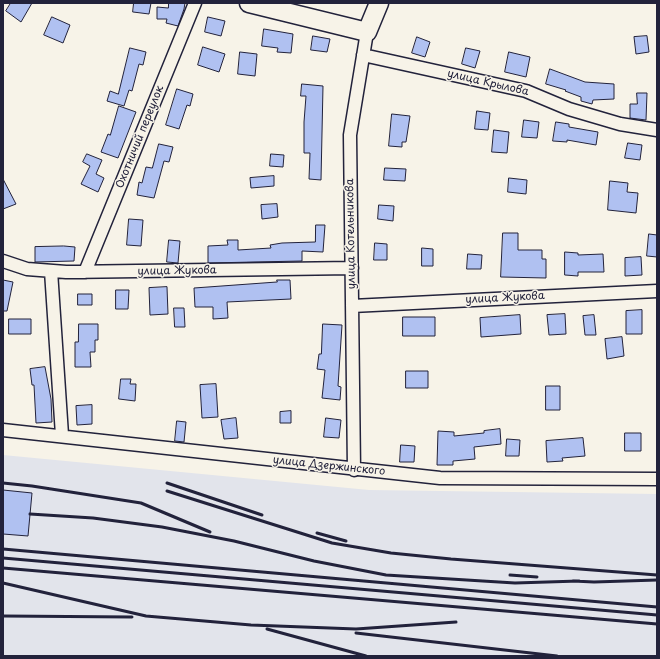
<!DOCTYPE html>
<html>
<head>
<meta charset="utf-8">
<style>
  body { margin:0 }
  #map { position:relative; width:660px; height:659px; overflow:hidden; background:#f7f3e8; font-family:"Playpen Sans",sans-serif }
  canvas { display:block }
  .frame { position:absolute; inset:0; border:4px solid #22223b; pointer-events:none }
</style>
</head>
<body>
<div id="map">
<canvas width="660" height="659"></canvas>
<div class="frame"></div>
</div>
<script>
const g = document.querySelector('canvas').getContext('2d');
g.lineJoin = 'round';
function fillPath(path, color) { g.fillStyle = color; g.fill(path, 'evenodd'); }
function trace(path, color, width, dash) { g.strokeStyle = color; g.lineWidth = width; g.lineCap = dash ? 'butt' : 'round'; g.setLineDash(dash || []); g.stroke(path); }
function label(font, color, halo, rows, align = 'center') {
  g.font = font + ' "Playpen Sans",sans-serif'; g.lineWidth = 3; g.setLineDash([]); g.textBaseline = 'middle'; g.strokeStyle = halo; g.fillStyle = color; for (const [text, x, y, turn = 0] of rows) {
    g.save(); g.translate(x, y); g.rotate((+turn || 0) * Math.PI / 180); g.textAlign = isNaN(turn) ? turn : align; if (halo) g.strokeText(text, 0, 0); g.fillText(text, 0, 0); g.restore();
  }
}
const built = new Path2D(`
  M3,455L369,490L657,494V656H3Z`);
const building = new Path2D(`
  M11,3H32L21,22L6,11Z
  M134,3H151L149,14L133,12Z
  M169,3H185L184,9L178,26L166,23L167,19H157V7L168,8Z
  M52,17L70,25L63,43L44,35Z
  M208,17L225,21L221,36L205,32Z
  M264,29L293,34L291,53L277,52L278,48L262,46Z
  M313,36L330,39L327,52L311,50Z
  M647,36L649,52L636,54L634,37Z
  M417,37L430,42L425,57L412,53Z
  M203,47L225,54L219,72L198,65Z
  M130,48L146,52L143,65L139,64L132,91L129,90L124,106L107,101L110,91L118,94Z
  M466,48L480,51L475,68L462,64Z
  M240,52L257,54L255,76L238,74Z
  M509,52L530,57L526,77L505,72Z
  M550,69L585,82L614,84V99L593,100L592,104L581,101V97L565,91L566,90L546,84Z
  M302,84L323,86L321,180L309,179L310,153H304V122L306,96H301Z
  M177,89L193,94L190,106L187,105L179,129L166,125Z
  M637,93H647L646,120L630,118V104H637Z
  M119,106L136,112L118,158L101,152L108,134L110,135Z
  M477,111L490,113L488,130L475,129Z
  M392,114L410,116L406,142H402V147L389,146Z
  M524,120L539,122L537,138L522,137Z
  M556,122L569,124V127L598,132L596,145L567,140V142L553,141Z
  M494,130L509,132L507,153L492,152Z
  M628,143L642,145L640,160L625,158Z
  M159,144L173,147L169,162L164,161L154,198L137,195L139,182L142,183L146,167L152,168Z
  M87,154L102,160L96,174L104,178L98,192L81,184L90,166L83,162Z
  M271,154L284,155L283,167L270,166Z
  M385,168L406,169L405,181L384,180Z
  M274,176V186L251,188L250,178Z
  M509,178L527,180L526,194L508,192Z
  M3,179L16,204L3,209Z
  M610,181L628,183L627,192L638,193L636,213L608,210Z
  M277,204L278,217L262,219L261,205Z
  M379,205L394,206L393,221L378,219Z
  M129,219L143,220L141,246L127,245Z
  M316,225H325L323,252L302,251V261L208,263V246L228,245L227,240H238V250L271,248L270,245L282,243L315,242Z
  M503,233H518V250H542V259H546V278L501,277Z
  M649,234L657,235V257L647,256Z
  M169,240L180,241L178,263L167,262Z
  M375,243L387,244V260H374Z
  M64,246L75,247L74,261L35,262V247Z
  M422,248L433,249V266H422Z
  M565,252L578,253V255L603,254L604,272H578V276L565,275Z
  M468,254L482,255L481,269H467Z
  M641,257L642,275L625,276V258Z
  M3,280L13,282L7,311H3Z
  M277,280H290L291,299L227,302L228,318L213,319V307H195L194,288L277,282Z
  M167,287L168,314L150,315L149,288Z
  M116,290H129L128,309H116Z
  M78,294H92V305H78Z
  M174,308H184L185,327H175Z
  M642,310V334H626V311Z
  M565,314L566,334L549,335L547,315Z
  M520,315L521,334L481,337L480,318Z
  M594,315L596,335H585L583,316Z
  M403,317H435V336H403Z
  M9,319H31V334H9Z
  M79,324H98V340H95V352H90L91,367H75V342H78Z
  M323,324L342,325L338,386L341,387L340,400L322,398L325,370L317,369L319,354H321Z
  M622,337L624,356L607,359L605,339Z
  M45,367L51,399L52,422L36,423L34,385H32L30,369Z
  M406,371H428V388H406Z
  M121,379H131L130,384H136L135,401L119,399Z
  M216,384L218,417L202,418L200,385Z
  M546,386H560V410H546Z
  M92,405V424L77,425L76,406Z
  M291,411V423H280V412Z
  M236,418L238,438L224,439L221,420Z
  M326,418L341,420L339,438L324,437Z
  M177,421L186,422L184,442L175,441Z
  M500,429L501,444L474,447L475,459L453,461V465H437L438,431L454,432V436L484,433V431Z
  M625,433H641V451H625Z
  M583,438L585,456L562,458L563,461L547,462L546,441Z
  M507,439L520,440L519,456H506Z
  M401,445L415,446L414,462H400Z
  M3,490L32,493L28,536L3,534Z`);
const street = new Path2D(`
  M363,55L526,91L569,109L620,124L657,130
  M3,261L27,269L66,272L352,268
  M51,271L62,435
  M85,272L195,3
  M352,306L657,291
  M3,430L440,478L657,479
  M354,470L350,135L367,32`);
const secondary = new Path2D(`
  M249,3L367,32L379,3`);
const rail = new Path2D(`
  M3,483L32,486L141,503L210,532
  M167,483L262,515
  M167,491L332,543L391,553L451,559L657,575
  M30,514L93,518L162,527L234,541L314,561L386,575L515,583L579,581
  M317,533L346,541
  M3,549L657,607
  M3,558L657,615
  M3,568L657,624
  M510,575L537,577
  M573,581L594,582L657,580
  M3,583L146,616L251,625L356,629L456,622
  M3,616L132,617
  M267,629L366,656
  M356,633L557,656`);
const streetNames = [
  ["улица Крылова",488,83,13],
  ["Охотничий переулок",140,137,-68],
  ["улица Котельникова",351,234,-91],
  ["улица Жукова",177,271,-1],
  ["улица Жукова",505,298,-3],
  ["улица Дзержинского",329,466,6]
];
fillPath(built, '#e2e4eb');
fillPath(building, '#b0c1f1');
trace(building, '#22223b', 1);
trace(street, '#22223b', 15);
trace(secondary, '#22223b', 21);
trace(street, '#f7f3e8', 12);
trace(secondary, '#f7f3e8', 18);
trace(rail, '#22223b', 3);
label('11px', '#22223b', '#f7f3e8', streetNames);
</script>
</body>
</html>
